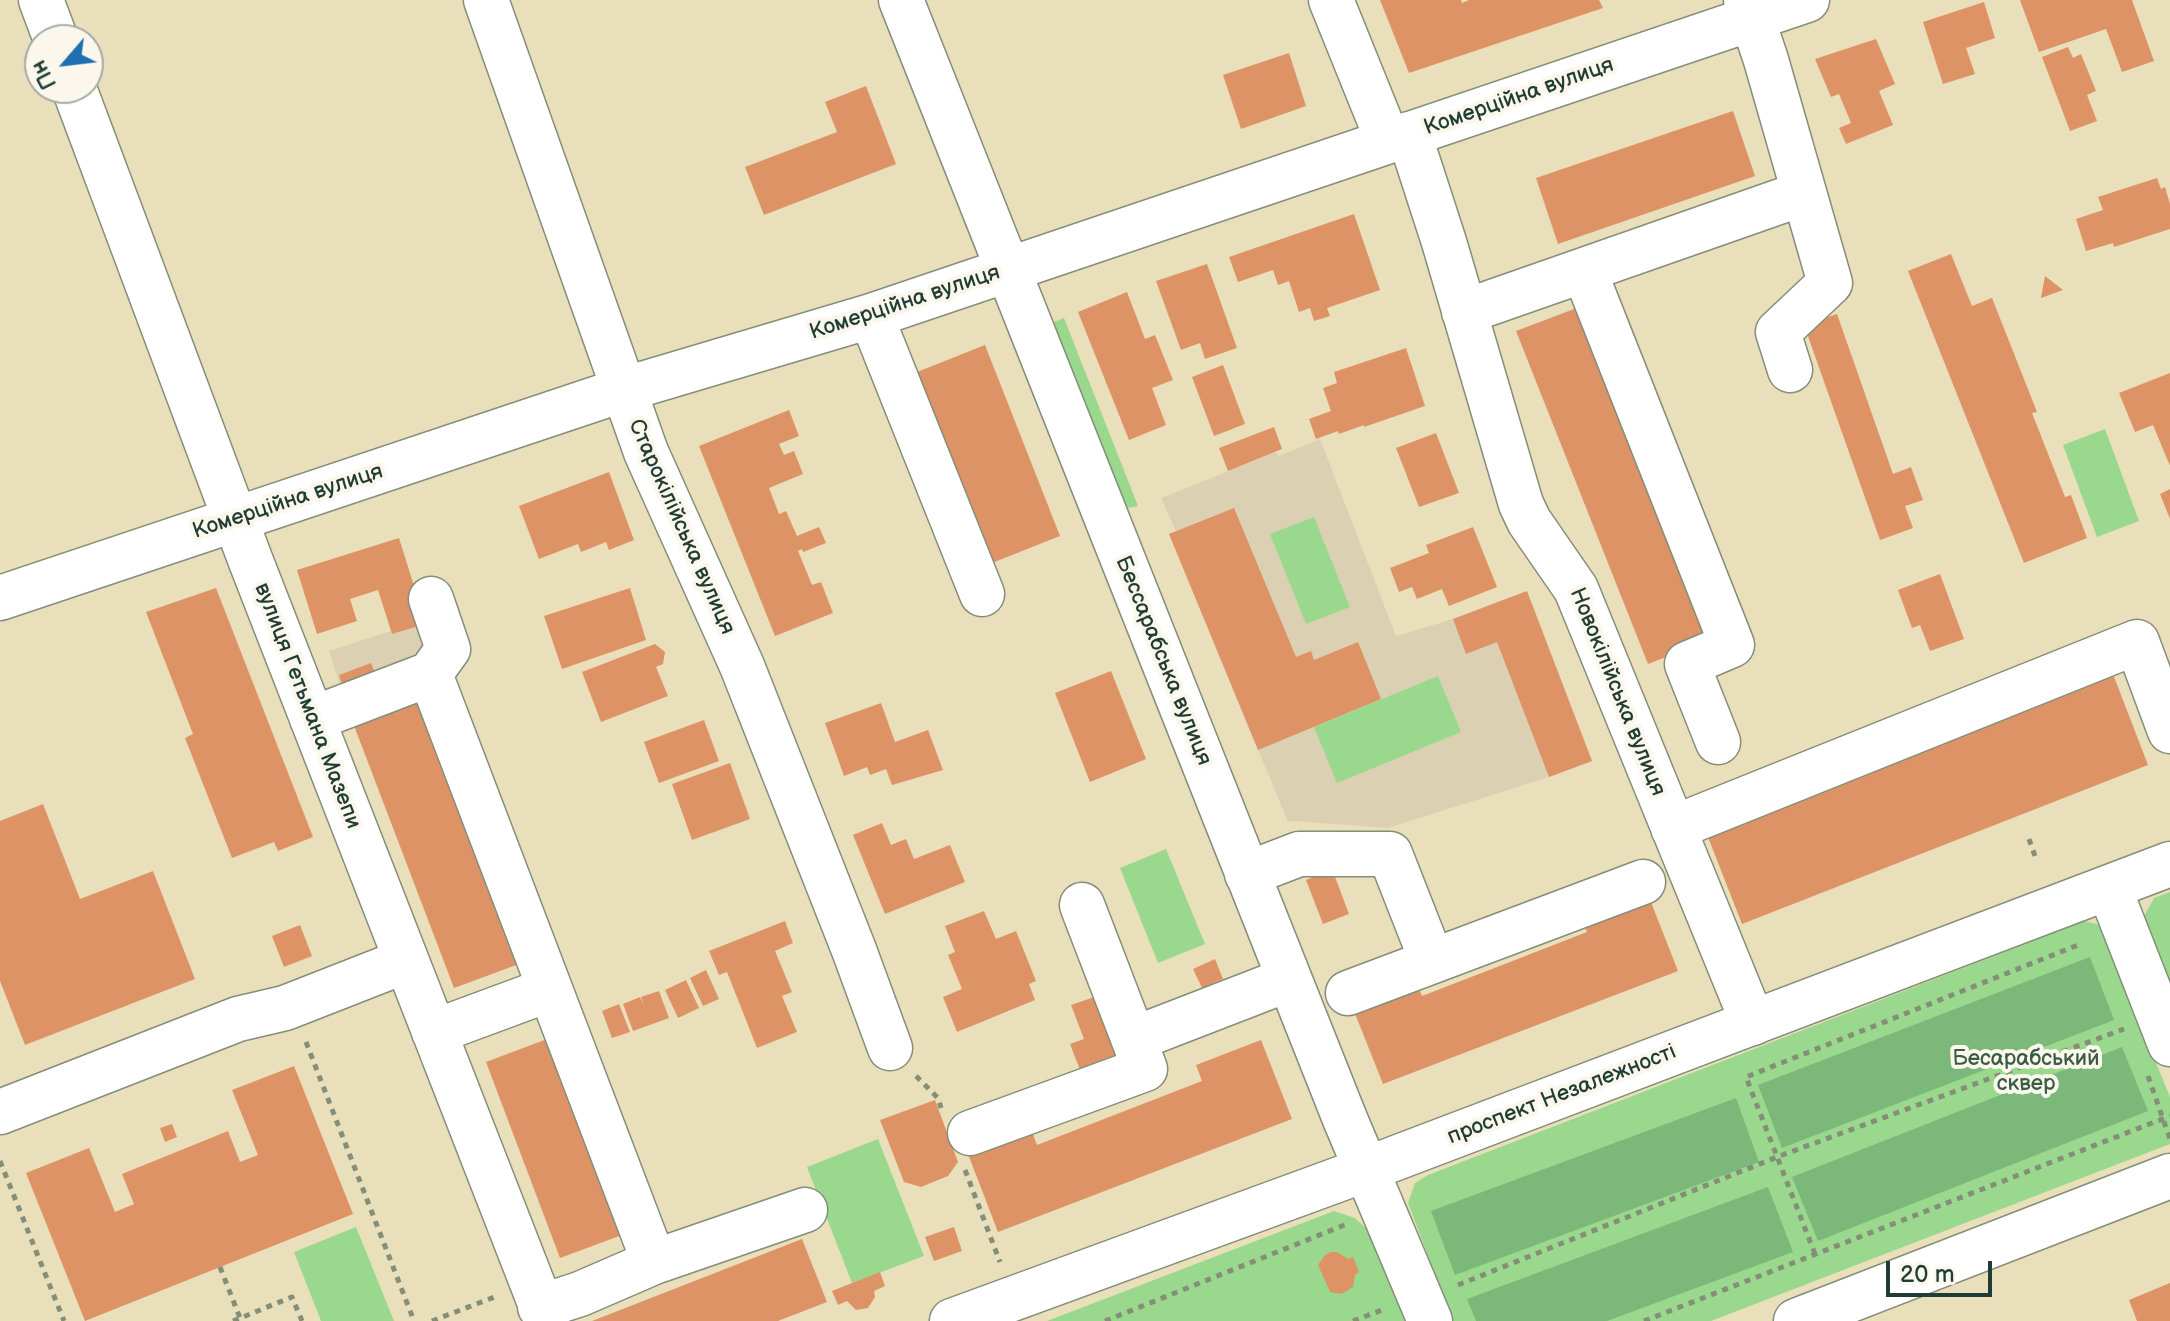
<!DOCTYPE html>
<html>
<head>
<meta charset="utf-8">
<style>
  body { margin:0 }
  #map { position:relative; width:2170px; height:1321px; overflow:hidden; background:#eadfbb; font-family:"Balsamiq Sans",sans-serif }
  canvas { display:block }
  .north { position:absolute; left:24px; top:24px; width:80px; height:80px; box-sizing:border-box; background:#fbf7ec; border:2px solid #a3ada2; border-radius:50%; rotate:242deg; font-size:22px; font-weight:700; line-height:32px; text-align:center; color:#1f3d34 }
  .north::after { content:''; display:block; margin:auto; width:28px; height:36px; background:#1f6fb2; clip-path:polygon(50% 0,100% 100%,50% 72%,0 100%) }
  .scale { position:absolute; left:1886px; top:1261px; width:106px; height:36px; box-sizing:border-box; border:4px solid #1f3d34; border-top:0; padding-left:10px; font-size:24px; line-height:28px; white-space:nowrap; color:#1f3d34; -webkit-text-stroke:6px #fbf7ec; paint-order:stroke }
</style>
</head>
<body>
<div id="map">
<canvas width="2170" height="1321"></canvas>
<div class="north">Пн</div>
<div class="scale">20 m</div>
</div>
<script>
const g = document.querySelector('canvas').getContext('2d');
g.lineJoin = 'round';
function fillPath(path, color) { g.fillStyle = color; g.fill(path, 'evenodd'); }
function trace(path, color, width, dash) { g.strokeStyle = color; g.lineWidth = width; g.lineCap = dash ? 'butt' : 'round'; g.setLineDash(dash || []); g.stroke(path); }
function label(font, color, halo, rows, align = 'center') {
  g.font = font + ' "Balsamiq Sans",sans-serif'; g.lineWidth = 8; g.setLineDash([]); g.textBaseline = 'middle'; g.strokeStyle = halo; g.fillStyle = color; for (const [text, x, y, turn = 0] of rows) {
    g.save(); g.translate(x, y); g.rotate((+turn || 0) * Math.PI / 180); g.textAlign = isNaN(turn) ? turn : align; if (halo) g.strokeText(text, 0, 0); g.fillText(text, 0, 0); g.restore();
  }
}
const built = new Path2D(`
  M1320,439L1396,636L1453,619L1527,591L1592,761L1549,777L1388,828L1294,821L1288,822L1169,534L1176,531L1161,498L1276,452L1279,456Z
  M426,624L433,652L341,688L329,651L391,631L393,634Z`);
const green = new Path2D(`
  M1064,318L1138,506L1122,509L1046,325Z
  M2105,429L2139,521L2097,537L2063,445Z
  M1314,517L1350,607L1306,624L1270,534Z
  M1438,676L1461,732L1337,783L1314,727Z
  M1166,849L1205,944L1158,963L1120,868Z
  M2170,892V996L2143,918L2154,898Z
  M2085,921L2100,925L2170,1097V1144L1711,1321H1453L1408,1203L1415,1183L1428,1175Z
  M878,1139L924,1256L852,1283L807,1167Z
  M1334,1211L1355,1218L1370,1232L1405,1321H1047Z
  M356,1227L394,1321H321L294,1252Z`);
const forest = new Path2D(`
  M2090,957L2114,1020L1782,1148L1758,1085Z
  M2122,1047L2148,1111L1818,1241L1792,1177Z
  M1736,1098L1759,1162L1455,1275L1431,1211Z
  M1768,1187L1793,1252L1607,1321H1476L1467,1299Z`);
const building = new Path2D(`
  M1380,0H1461L1462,3L1469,0H1599L1603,8L1409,73Z
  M2020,0H2132L2154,61L2122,72L2106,29L2039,52Z
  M1984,2L1995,38L1966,48L1975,74L1943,84L1923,22Z
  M1876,39L1895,84L1879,91L1893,125L1846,144L1839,128L1851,123L1839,94L1831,97L1815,59Z
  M2068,47L2073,58L2081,54L2096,91L2087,95L2097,121L2070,131L2042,57Z
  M1289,53L1306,106L1241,129L1223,75Z
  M866,86L896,164L764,215L745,167L837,132L825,102Z
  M1733,111L1755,176L1558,244L1536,178Z
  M2157,178L2161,189L2165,187L2170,204V229L2114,247L2113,243L2086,251L2076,219L2103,210L2098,197Z
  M1354,214L1380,290L1327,308L1330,316L1314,321L1310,308L1299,312L1289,281L1278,285L1273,270L1238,282L1229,257Z
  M1951,254L1972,306L1992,298L2037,412L2032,413L2065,497L2071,495L2087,538L2024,563L1908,271Z
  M1207,264L1237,348L1205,359L1200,343L1181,350L1156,281Z
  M2045,276L2063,290L2041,298Z
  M1127,292L1145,339L1155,335L1173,380L1152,388L1166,425L1129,440L1078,312Z
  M1582,306L1714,638L1648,664L1516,331Z
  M1837,314L1893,474L1911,467L1923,500L1905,506L1913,528L1880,540L1804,325Z
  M985,345L1060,536L992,563L917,372Z
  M1406,348L1425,406L1364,427V425L1339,434L1338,431L1316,439L1309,419L1331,411L1323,388L1337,383L1334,372Z
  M1223,365L1245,424L1214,436L1192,377Z
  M2170,373V466L2153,425L2135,432L2119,393Z
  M789,410L799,436L779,444L784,455L794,451L803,474L769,488L779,514L786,511L797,536L819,527L826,543L803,552L802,549L798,551L812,585L821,582L833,613L775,636L699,446Z
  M1274,427L1282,449L1228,471L1219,448Z
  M1436,433L1459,493L1419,507L1396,448Z
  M609,472L634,540L609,550L606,542L581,552L578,544L539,559L519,506Z
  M2170,489V519L2160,494Z
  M1234,508L1296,657L1311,651L1314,660L1358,642L1381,699L1258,750L1169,534Z
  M1473,527L1497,587L1449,606L1442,589L1417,599L1412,587L1399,592L1390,568L1429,553L1426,545Z
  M399,538L426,624L392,634L378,590L350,599L357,621L317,634L297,570Z
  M1940,574L1964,639L1930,651L1920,625L1912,628L1898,590Z
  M216,588L313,837L278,851L274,842L232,858L185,738L193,734L146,612Z
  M630,588L646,640L562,669L544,616Z
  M1527,591L1592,761L1549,777L1497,642L1466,654L1453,619Z
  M655,644L665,652L663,664L656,667L668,696L601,722L582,672Z
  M371,663L376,675L343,688L339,675Z
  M1111,671L1146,759L1090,782L1055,693Z
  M2113,674L2148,765L1742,924L1706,832Z
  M418,698L519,964L454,988L353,723Z
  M881,703L895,742L928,730L943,770L892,785L886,769L870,775L867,767L844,776L825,723Z
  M704,720L719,761L659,783L644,742Z
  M730,763L750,819L692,840L672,784Z
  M43,804L80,899L153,871L195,979L25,1045L0,981V821Z
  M882,823L891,845L906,839L914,859L950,845L965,882L885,914L853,835Z
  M1332,869L1349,914L1323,924L1306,880Z
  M1647,892L1678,971L1383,1084L1352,1006L1416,981L1422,996L1510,962L1587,932L1581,917Z
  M984,911L996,939L1016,931L1036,981L1029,984L1035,1000L957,1032L943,997L962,989L948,955L955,952L945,926Z
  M785,921L793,943L775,951L792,992L782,996L797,1032L757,1048L727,972L719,975L709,951Z
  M300,925L312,956L284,967L272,936Z
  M1215,959L1223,979L1202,988L1193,969Z
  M706,970L719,999L703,1006L690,978Z
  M686,980L699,1008L678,1018L665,990Z
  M659,991L669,1018L633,1031L623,1004L640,997L644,1006L641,997Z
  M1100,995L1123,1060L1082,1075L1070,1044L1084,1039L1071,1005Z
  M619,1004L630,1032L612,1038L602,1011Z
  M547,1039L622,1235L560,1258L486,1062Z
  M1261,1040L1292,1119L998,1232L968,1154L1031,1129L1037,1145L1202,1081L1196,1065Z
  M294,1066L353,1214L85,1321L26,1173L89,1148L115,1212L134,1204L122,1174L228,1131L240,1162L258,1155L232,1090Z
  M935,1100L958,1162L948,1176L921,1187L904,1182L880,1120Z
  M172,1124L177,1137L165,1142L160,1128Z
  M954,1227L962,1251L934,1261L925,1237Z
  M802,1239L827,1302L778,1321H592Z
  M1331,1252H1337L1348,1259L1353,1257L1359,1272L1355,1275L1353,1287L1342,1294L1330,1292L1318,1265L1325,1255Z
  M880,1272L885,1286L874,1291L875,1297L868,1308L856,1310L847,1301L838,1305L832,1291Z
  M2170,1283V1321H2137L2129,1300Z`);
const path = new Path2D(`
  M2029,839L2036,859
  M306,1042L414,1321
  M916,1076L938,1098L941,1108
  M2148,1076L2170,1139
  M0,1161L64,1321
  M965,1170L1000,1262
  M1815,1254L1746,1077L2078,945
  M220,1267L240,1318
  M1458,1285L1777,1157L2124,1029
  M233,1321L292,1297L302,1321
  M432,1321L497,1296
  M1105,1321L1347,1224
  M1353,1321L1382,1310
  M1644,1321L2170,1116`);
const minor = new Path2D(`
  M41,0L56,40
  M486,0L646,452L742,666L854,950L890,1048
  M901,0L1345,1119L1430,1321
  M1331,0L1388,141
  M1746,0L1766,60L1830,283L1778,332L1790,370
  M74,88L250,559L547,1321
  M1409,134L1444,242L1521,504L1529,521L1576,589L1753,1023
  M1584,270L1732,645L1687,664L1718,742
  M1464,312L1804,193
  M871,316L982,594
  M0,598L622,390L871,316L1807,0
  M430,674L654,1262
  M312,719L430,674L448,649L431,599
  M1673,828L2137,642L2170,731
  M1247,874L1299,854H1390L1432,961
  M2109,888L2170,1044
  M1348,993L1643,882
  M434,1032L550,989
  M1134,1039L1289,979
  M0,1112L238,1019L285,1008L405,961
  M970,1133L1145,1069L1082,905
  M540,1307L580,1294L654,1262L805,1210`);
const major = new Path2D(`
  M952,1321L1367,1169L2170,864
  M1796,1321L2170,1176`);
const streetNames = [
  ["Комерційна вулиця",1519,97,-19],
  ["Комерційна вулиця",905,303,-18],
  ["Комерційна вулиця",288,502,-18],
  ["Старокілійська вулиця",681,527,66],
  ["Бессарабська вулиця",1163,661,68],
  ["Новокілійська вулиця",1617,692,68],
  ["вулиця Гетьмана Мазепи",307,706,69],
  ["проспект Незалежності",1562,1095,-21]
];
const parkNames = [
  ["Бесарабський",2026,1059],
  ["сквер",2026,1084]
];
fillPath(built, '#dbd1b2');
fillPath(green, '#9ad88e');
fillPath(forest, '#7bb879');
fillPath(building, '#dd9365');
trace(minor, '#848e78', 47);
trace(major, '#848e78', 47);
trace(path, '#848e78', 5, [6, 6]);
trace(minor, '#fff', 44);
trace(major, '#fff', 44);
label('22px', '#1f3d34', '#fbf7ec', streetNames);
label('22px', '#385c46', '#fbf7ec', parkNames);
</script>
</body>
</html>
